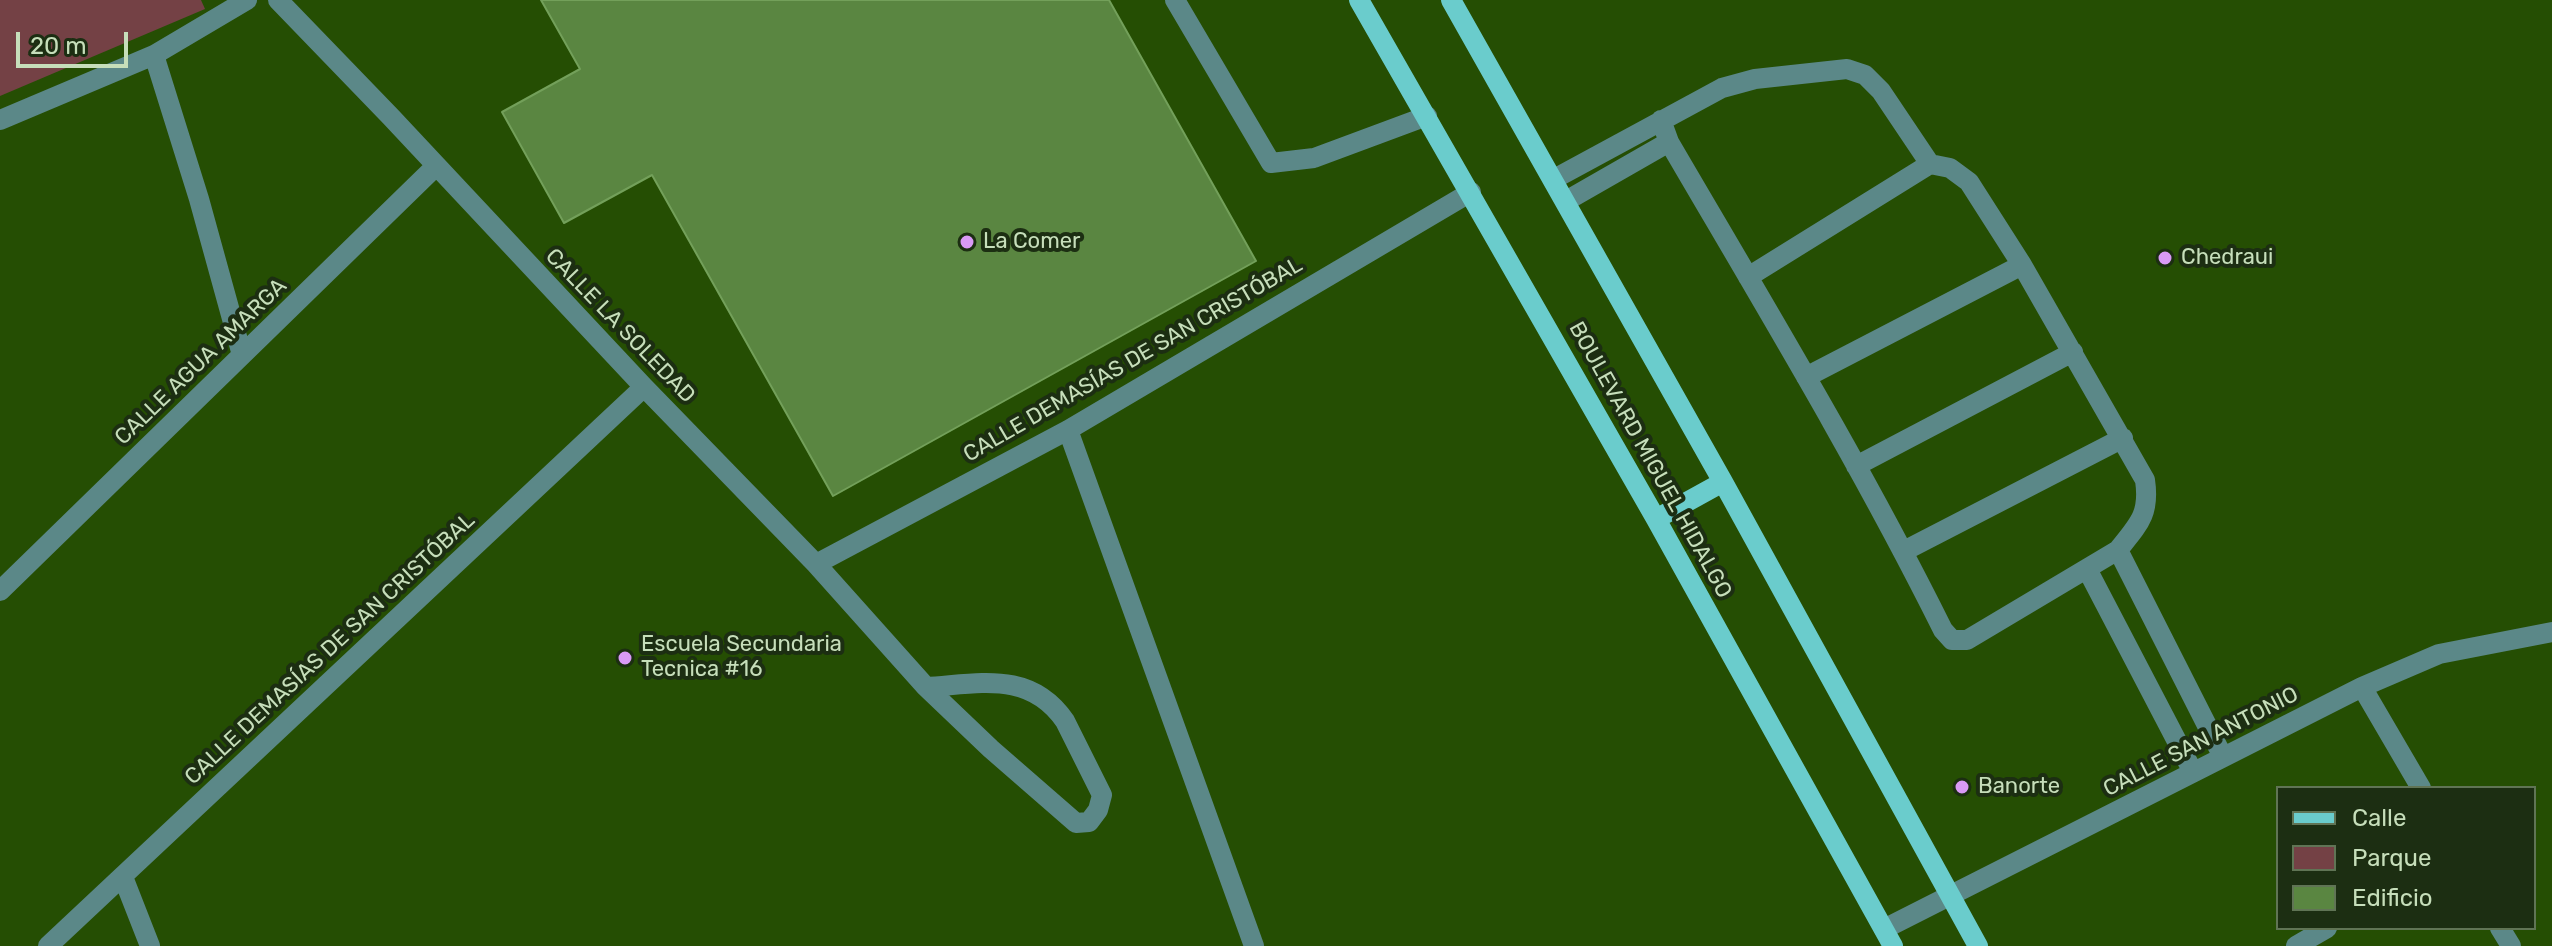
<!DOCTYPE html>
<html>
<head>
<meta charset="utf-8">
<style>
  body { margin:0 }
  #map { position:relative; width:2552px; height:946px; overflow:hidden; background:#254e03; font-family:Rubik,sans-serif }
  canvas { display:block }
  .legend { position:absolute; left:2276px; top:786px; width:260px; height:144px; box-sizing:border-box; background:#1c2e12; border:2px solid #607455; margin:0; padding:10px 14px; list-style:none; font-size:24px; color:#c6deba }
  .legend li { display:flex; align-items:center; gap:16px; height:40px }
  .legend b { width:40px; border:2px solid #607455 }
  .scale { position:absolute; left:16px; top:32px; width:112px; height:36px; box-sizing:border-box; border:4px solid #c6deba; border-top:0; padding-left:10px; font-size:24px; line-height:28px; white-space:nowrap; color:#c6deba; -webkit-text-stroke:6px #1c2e12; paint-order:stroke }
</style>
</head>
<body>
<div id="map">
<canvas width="2552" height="946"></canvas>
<ul class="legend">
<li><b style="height:10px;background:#6acccc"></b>Calle</li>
<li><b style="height:22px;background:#744145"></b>Parque</li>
<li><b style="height:22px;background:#5a8641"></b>Edificio</li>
</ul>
<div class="scale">20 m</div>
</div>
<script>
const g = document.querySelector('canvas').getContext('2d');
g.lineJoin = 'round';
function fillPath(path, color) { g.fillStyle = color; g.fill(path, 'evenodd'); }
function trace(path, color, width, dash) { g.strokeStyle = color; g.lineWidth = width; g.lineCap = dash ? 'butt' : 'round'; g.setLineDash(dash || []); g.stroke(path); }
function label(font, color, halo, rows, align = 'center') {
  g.font = font + ' Rubik,sans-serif'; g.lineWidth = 8; g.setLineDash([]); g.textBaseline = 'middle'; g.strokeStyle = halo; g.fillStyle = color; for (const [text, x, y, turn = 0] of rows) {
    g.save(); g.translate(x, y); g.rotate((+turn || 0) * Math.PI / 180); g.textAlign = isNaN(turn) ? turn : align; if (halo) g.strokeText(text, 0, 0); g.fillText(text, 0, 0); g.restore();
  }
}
const green = new Path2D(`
  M0,0H201L205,9L0,96Z`);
const building = new Path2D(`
  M541,0H1109L1256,261L833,496L652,175L564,223L502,112L580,69Z`);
const minor = new Path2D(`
  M278,0L391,117L644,387L816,564L926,687L991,749L1076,823L1089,822L1098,810L1102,795L1065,721C1030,670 979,684 926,687
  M1175,0L1271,163L1314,158L1427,116
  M154,55L199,199L242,355
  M0,120L154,55L247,0
  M1554,179L1722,88L1755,79L1847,69L1865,75L1881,91L1930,164L1950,168L1969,182L2022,265L2145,480C2150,514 2139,524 2118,550L1967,640H1952L1943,630C1860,463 1763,303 1669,142L1661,120
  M1566,201L1669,142
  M1748,277L1930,164
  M1806,377L2022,265
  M1068,430L1254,946
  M1856,466L2073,352
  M2118,550L2223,757
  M1904,551L2123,438
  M816,564L1068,430L1471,192
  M2087,569L2193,772
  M0,591L436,166
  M2362,687L2421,788
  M123,877L150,946
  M2500,928L2511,946
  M1884,929L2362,687L2439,654L2552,632
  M48,946L644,387
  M2296,946L2327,928`);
const major = new Path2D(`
  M1359,0L1656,519L1893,946
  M1451,0L1723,482L1978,946
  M1656,519L1723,482`);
const markers = [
  [967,242,8,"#da9af6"],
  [2165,258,8,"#da9af6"],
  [625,658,8,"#da9af6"],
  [1962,787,8,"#da9af6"]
];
const poiNames = [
  ["La Comer",983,242],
  ["Chedraui",2181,258],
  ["Escuela Secundaria",641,645],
  ["Tecnica #16",641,670],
  ["Banorte",1978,787]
];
const streetNames = [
  ["CALLE LA SOLEDAD",620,326,46],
  ["CALLE DEMASÍAS DE SAN CRISTÓBAL",1133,360,-30],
  ["CALLE AGUA AMARGA",201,362,-44],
  ["BOULEVARD MIGUEL HIDALGO",1650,460,61],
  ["CALLE DEMASÍAS DE SAN CRISTÓBAL",330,649,-43],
  ["CALLE SAN ANTONIO",2201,742,-27]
];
fillPath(green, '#744145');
fillPath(building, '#5a8641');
trace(building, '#73a05a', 2);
trace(minor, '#5b8888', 20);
trace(major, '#6acccc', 20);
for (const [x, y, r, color] of markers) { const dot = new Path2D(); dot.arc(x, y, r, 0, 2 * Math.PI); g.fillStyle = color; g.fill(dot); trace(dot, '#1c2e12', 3); }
label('22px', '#c6deba', '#1c2e12', poiNames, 'left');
label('22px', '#c6deba', '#1c2e12', streetNames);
</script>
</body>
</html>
